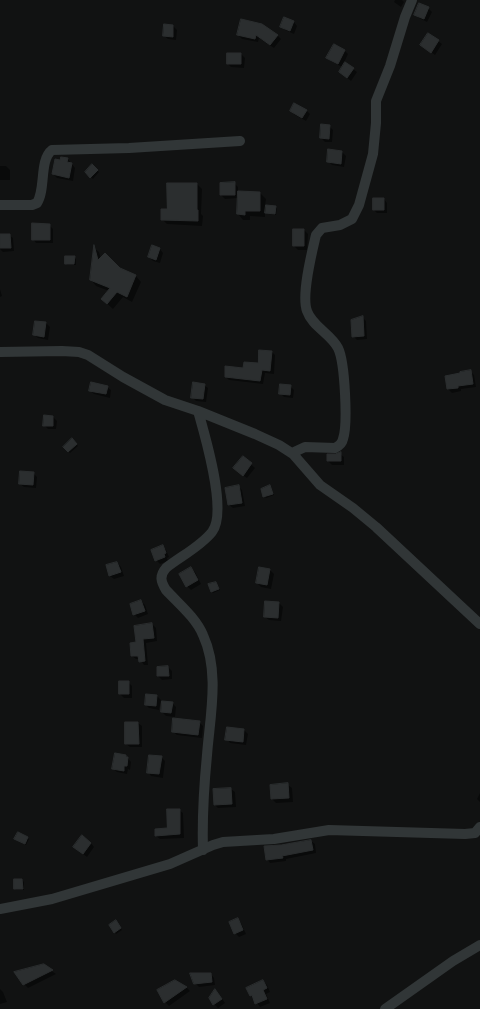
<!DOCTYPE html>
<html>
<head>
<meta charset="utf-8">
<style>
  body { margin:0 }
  canvas { display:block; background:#111212 }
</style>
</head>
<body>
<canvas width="480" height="1009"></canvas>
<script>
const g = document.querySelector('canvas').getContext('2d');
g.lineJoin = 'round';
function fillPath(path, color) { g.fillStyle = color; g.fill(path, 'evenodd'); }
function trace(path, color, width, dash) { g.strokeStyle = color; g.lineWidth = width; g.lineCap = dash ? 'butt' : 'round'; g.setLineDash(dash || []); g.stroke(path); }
const shadow = new Path2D(`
  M395,0H402L404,2L401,7L394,2Z
  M428,8L432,12L427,22L419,18L415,14Z
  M242,20L277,35L281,39L274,48L259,38L258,42L242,39L238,35Z
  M294,22L297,26L294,34L285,30L282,26Z
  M173,26L177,30L176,40L168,39L164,36Z
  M428,34L442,44L435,55L421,45Z
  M345,51L348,54L342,67L331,61L328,58Z
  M241,54L245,58L244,68L231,67L228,64Z
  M353,69L357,72L351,81L340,72Z
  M306,110L310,114L306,121L295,115L291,111Z
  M329,126L333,130L332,142H325L321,138Z
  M342,152L346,156L344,167L332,165L328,161Z
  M68,159L75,168L73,181L57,178L53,174L61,161Z
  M0,166H6L10,170V180H0Z
  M92,166L99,172L93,179L86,172Z
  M234,183L238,187V192L260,193L266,199L265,206L275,207L277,208L276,215L268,214L265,212V217L250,216V220H243L238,214V198L225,199L221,195Z
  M197,184L202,189L201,214L203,216L202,226L167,224L162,219L168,210Z
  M384,199L387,203V213H377L374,210Z
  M49,225L53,229V243H36L33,239Z
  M304,230L308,234L307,250H298L294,246Z
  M0,235H9L13,238L14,251L3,252L0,249Z
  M153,247L160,249L163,253L160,263L153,261L149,257Z
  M94,248L99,252L101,259L136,276L141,282L132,302L123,297L113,309L102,299L109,291L96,286L91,280Z
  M74,257L76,259V265H67L66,263Z
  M0,289L2,296L0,297Z
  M363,318L366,321L367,339L357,340L353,336Z
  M36,322L46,323L50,327L48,340L38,338L34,335Z
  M272,352L275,355L274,374L265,373L263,384L229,380L226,377L259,364Z
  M470,371L474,375L476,387L461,389V391L452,393L448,389Z
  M204,385L208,388L206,402L196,401L192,397Z
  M290,386L294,390L293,398L284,397L280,393Z
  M107,387L111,390L110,398L94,394L90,391Z
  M45,417H53L57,421L56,429H48L44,425Z
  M72,440L78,446L70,453L64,447Z
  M340,454L344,457V465H332L328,461V455Z
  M243,457L255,468L247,478L238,472Z
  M33,473L37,477L36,488L24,487L20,484Z
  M238,486L242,490L245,506L233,508L229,505Z
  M270,487L274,495L266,498L264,496Z
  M162,546L166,550L169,557L167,558L168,561L160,564L156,560Z
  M117,563L121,567L124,576L114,579L110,576Z
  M260,568L270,570L274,574L271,589L261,587L257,583Z
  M191,569L195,572L201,584L191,590L187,586Z
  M216,583L220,590L213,593L212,591Z
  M141,601L145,605L148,614L138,618L134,614Z
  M279,603L283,607L281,621L269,620L265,617Z
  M152,624L156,628L157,641L146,643L148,665H144L140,659H136L132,656L137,643Z
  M168,667L172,671V679L162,680L158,676V668Z
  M128,682L132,686V698H124L120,694Z
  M157,696L161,700L159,710L149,708L146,705Z
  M172,703L176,707L175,717L166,716L162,712Z
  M199,722L203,726L202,738L177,735L173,732Z
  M138,723L142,726V747H130L126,744Z
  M244,730L248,734L246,745L230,743L227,739Z
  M126,756L131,762L130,770L128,769L127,774L117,772L113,769Z
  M161,757L165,761L163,778L151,776L148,772Z
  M288,785L292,788L293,802L276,803L272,799Z
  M231,789L235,792L236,807L218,808L215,805Z
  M480,793V802L477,799Z
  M179,810L183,813L184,838L160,839L156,836L168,829Z
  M27,838L29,839L26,845L16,839Z
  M311,841L315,844L316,853L286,859V861L270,863L267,859L281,846Z
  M91,843L94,847L87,857L78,850Z
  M22,880L24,882V890H16L15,889Z
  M238,920L241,923L246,934L239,937L235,933Z
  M117,923L122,930L116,934L110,926Z
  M43,965L56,974L28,988L24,984Z
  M211,974L214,978L215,985L199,987L195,983Z
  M263,981L267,985L270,992L266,994L270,1003L260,1007L251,995Z
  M186,987L190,991L169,1006L165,1002L158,990Z
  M0,989L3,992L7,1002L0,1004Z
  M216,990L225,1003L218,1008L214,1004Z`);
const building = new Path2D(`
  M419,3L429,7L424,19L414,15Z
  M284,17L294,21L290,31L280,27Z
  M241,19L262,24L278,35L270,45L256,35L255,39L237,35Z
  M164,24L173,25V37L163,36Z
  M428,33L439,40L431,53L420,45Z
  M334,44L345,50L338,64L326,58Z
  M227,53H241V64H227Z
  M345,62L354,68L347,78L339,72Z
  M294,103L307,110L302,118L290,111Z
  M321,124L330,125L329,139L320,138Z
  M328,149L342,151L341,164L327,162Z
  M61,157L68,158L67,162L72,163L69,178L52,174L55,159L60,160Z
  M92,164L98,170L90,178L85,172Z
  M235,182V195H220V183Z
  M167,183H197V210H198V221L161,220V209H167Z
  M238,191L260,192V211H245V215L237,214Z
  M373,198H384V210H373Z
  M266,205L276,206L275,214L265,213Z
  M32,223L50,224V240H32Z
  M293,229H304V246H293Z
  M0,234H10L11,248H0Z
  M94,245L98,260L105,253L120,268L136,275L127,297L117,292L107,304L101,299L110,288L90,280Z
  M152,245L160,248L156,260L148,257Z
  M65,256H75L74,264H65Z
  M363,316L364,336L352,337L351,320Z
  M35,321L46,322L44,337L33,335Z
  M259,350L272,351L270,371L262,370L260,381L225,377V366L243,368L244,362L258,363Z
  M471,370L473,384L458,386V388L447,389L445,376L460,373V372Z
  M91,382L108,386L106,394L89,391Z
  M193,382L205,384L203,399L191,398Z
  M280,384L291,385L290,395L279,394Z
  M44,415L53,416V426H43Z
  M72,438L77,444L68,452L63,447Z
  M341,452V461H327V454H335Z
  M243,456L252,463L243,476L233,468Z
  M20,471L34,472L33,485L19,484Z
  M239,485L242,503L228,505L225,488Z
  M270,485L273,494L263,497L261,489Z
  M163,545L166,553L164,554L165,557L155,561L151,550Z
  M117,562L121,572L109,576L106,565Z
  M191,567L198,580L186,587L179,574Z
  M259,567L270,569L267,585L256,583Z
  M216,582L219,589L211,592L208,584Z
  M141,600L145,611L133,615L130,604Z
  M265,601L279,602L278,618L264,617Z
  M152,623L154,638L143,639L145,661L139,662L138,656H131L130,643L136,642L134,626Z
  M168,666L169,676H157V667Z
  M119,681H129V694H119Z
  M146,694L157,695L156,706L145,705Z
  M162,701L173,702L171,713L161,712Z
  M173,718L200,721L198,735L172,732Z
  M125,722H138L139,744H125Z
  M227,727L244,729L243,742L225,740Z
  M115,753L126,755V757H128L127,766H124V771L112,769Z
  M149,755L162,756L159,774L147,773Z
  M288,783L289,798L271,799L270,785Z
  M231,788L232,804L214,805L213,789Z
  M167,809H180V834L155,836V829L167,828Z
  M18,832L28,837L25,844L14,839Z
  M82,835L91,843L83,854L73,847Z
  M311,840L313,850L282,856L283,858L266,860L264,846L281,845Z
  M14,879H22L23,889H14Z
  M238,918L243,930L234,934L229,922Z
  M116,920L121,928L114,933L109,925Z
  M44,964L53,970L23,985L14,972Z
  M190,973H211L212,982L194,984Z
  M175,980L187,987L164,1003L157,990Z
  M263,980L267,988L263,990L267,999L255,1004L252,995L250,996L246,988Z
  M215,989L222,999L213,1005L209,998Z`);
const street = new Path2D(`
  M0,205H32L37,203C46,189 39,160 52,150L129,148L240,141
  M0,352L62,351L79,352L88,355L123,377L165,400L198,411L255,434L279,445L293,454L320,485L353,508L376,527L480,624
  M198,411C205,436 228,512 212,532C200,547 181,556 166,568C159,576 161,582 166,590C179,604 196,618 203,635C220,672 210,716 207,755C204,786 202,818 203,850
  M292,453L305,447L335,448C339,446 342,444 343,439C348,425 345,362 338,348C331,334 312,326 307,311C301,295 312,252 316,235L322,228L340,225L352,219L359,205L373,154L376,123V101L390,66L405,17L412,0
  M0,909L52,899L170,864L213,845L223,842L274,839L329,830L465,834L475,833L480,827
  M385,1009L453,961L480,945`);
fillPath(shadow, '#0007');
fillPath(building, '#2b2e2f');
trace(building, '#2a2d2e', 1);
trace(street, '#313637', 10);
</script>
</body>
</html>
